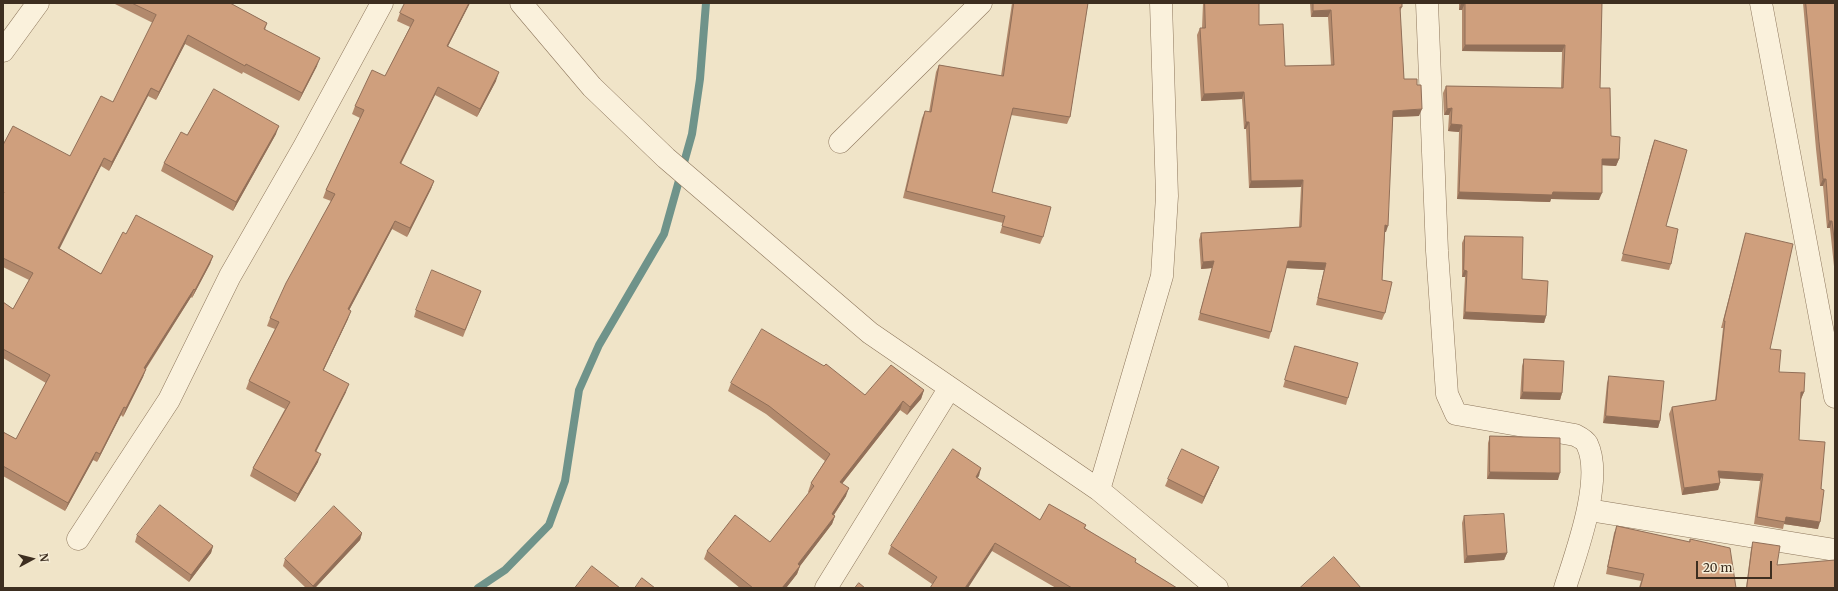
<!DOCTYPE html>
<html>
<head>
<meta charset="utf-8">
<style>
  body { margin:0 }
  #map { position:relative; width:1838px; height:591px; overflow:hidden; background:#f0e4c8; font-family:Merriweather,serif }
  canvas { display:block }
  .frame { position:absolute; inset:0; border:4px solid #3d2e20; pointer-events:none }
  .north { position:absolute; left:12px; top:539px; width:40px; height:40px; -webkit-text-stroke:3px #f7eed8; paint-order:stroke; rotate:83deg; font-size:11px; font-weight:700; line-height:16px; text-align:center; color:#3d2e20 }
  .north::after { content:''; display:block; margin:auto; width:14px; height:18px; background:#3d2e20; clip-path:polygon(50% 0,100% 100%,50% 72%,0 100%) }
  .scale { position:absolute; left:1696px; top:561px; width:76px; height:18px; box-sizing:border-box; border:2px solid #3d2e20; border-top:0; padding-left:5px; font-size:12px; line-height:14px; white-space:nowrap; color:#3d2e20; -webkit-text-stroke:3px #f7eed8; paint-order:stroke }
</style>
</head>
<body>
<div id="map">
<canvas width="1838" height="591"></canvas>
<div class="frame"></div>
<div class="north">N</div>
<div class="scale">20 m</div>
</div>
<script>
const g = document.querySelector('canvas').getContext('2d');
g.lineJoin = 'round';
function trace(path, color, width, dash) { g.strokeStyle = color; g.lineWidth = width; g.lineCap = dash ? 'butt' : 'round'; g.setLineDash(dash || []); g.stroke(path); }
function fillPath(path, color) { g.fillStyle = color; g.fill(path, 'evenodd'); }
const stream = new Path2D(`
  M478,588L505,570L549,525L565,481L579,390L599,345L664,234L692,134L700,79L706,3`);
const street = new Path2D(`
  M521,3L592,87L666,158L870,333L1099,490L1217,588
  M1427,3L1437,251L1447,394L1456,414L1575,435C1579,437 1585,440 1587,444C1604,479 1576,553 1565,588
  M1761,3L1835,397
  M3,51L38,3
  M840,142L981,3
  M1099,490L1162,276L1167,196L1161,3
  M1589,510L1835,550
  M78,539L169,400L230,276L304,147L382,3
  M826,588L949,389`);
const wall = new Path2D(`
  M113,3H230L267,23L265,30L317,66L299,101L243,72L242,74L185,44L156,100L148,96L109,171L101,166L59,248L101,274L126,234L213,256L210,264L192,298L191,297L146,369L143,377L123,417L121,415L97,462L93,460L65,511L3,476V432L16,439L46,383L3,358V302L13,309L29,280L3,267V145L70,156L113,102L153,23Z
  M405,3H470L448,46L496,81L477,117L435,95L401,164L434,181L431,189L407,237L392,229L349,310L348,319L323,371L346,392L316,452L318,462L295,502L250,476L253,468L285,409L246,389L249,381L275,329L267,326L270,318L331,201L323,198L326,190L360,118L352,114L355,106L385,76L410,27L397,21L400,13Z
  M1012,3H1088L1070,117L1067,124L1011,115L992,192L1043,237L1040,244L1000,233L1003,223L903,198L922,118L925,111L929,112L936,72L939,65L1001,76Z
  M1203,3H1259V25L1285,66L1331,65L1328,17H1311L1310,3H1402V7L1400,11L1404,79L1419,116L1393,117L1386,232H1385L1382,280L1385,313L1382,320L1316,305L1324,270L1286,268L1271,332L1269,339L1198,320L1212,268L1201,269L1199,240L1201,233L1299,227L1301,187L1249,188L1246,129H1244L1242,99L1201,101L1197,35L1200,28H1202Z
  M1459,3H1602L1600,88L1611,136L1619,159L1616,166L1602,165L1599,200L1551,199L1550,202L1457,199L1459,132L1448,131L1449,115H1444L1443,93L1446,86L1561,88L1562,52L1462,51V10H1459Z
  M1803,3H1835V276L1830,228H1827L1823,186H1820L1816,149Z
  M276,134L233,211L161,171L164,163L187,135Z
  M1655,140L1666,226L1671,264L1669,270L1621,261L1652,147Z
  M1746,233L1770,349L1779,372L1804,392L1801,399L1799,440L1818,529L1784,524L1783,529L1754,524L1760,481L1720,478V483L1718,490L1682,495L1669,414L1672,407L1715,401L1723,328H1721L1744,240Z
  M1465,236L1522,279L1546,316L1544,323L1463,319L1465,277H1462V243Z
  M481,291L463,337L414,317L416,310Z
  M1295,346L1348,398L1346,405L1283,387Z
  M1524,359L1562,393L1560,400L1520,399L1522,366Z
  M1609,376L1660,421L1658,428L1603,423L1607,383Z
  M731,383L865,395L924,390L921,399L907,415L900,410L842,484L846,496L834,515L835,516L832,524L800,566L797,574L786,588H740L704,559L707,551L770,542L809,493L808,492L811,483L825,461L766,414L728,391Z
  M1490,436L1558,480L1487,479L1488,443Z
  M1219,467L1216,474L1202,504L1165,486L1168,479Z
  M981,468L977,478L1040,520L1086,525L1085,528L1135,562L1177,588H1056L992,551L932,584L888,554L891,546Z
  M1464,516L1507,553L1504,560L1464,563L1462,523Z
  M1617,526L1689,542L1690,539L1736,588H1639L1641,581L1606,574L1614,533Z
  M362,533L360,540L315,588H306L283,566L285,559Z
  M137,535L213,546L211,553L189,582L135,542Z
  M1753,542L1777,565L1835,588H1746L1751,549Z`);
const shadedWall = new Path2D(`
  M469,3H470L444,54L447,46Z
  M1461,3H1465L1462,10H1459Z
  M1331,10L1328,17H1311L1313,11Z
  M188,35L185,44L156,100L159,92Z
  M1465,45H1565L1562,52L1462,51Z
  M320,58L317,66L299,101L302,93Z
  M499,72L496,81L477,117L480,109Z
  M438,87L435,95L397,171L400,163Z
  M151,88L148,96L109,171L112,162Z
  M1244,92L1242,99L1201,101L1204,94Z
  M1452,108L1449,115H1444L1447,109Z
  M1422,109L1419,116L1391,117L1393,111Z
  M1246,122H1249L1246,129H1244Z
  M1451,124L1462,125L1459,132L1448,131Z
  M279,126L276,134L233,211L236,202Z
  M104,158L101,166L56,256L58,248Z
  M1602,159H1619L1616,166L1599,165Z
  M1823,179H1826L1823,186H1820Z
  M1303,180L1301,187L1249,188L1251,181Z
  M434,181L431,189L407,237L410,228Z
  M1459,192H1553L1602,193L1599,200L1551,199L1550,202L1457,199Z
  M395,221L392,229L345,318L348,309Z
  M1829,221H1832L1830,228H1827Z
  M1385,225L1388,226L1386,232H1383Z
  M213,256L210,264L192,298L195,290Z
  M1214,261L1212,268L1201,269L1203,262Z
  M1288,261L1326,263L1324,270L1286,268Z
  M1464,270L1467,271L1465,277H1462Z
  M194,289L191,297L141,376L144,368Z
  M351,311L348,319L320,378L323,370Z
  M1465,312L1546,316L1544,323L1463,319Z
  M146,369L143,377L123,417L126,408Z
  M349,384L346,392L312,459L315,451Z
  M924,390L921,399L907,415L910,407Z
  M1523,392L1562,393L1560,400L1520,399Z
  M1801,392H1804L1801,399H1798Z
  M903,401L900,410L837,490L840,482Z
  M124,407L121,415L97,462L100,454Z
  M1606,416L1660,421L1658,428L1603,423Z
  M96,452L93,460L65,511L68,503Z
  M321,454L318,462L295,502L298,494Z
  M1219,467L1216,474L1202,504L1204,497Z
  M981,468L979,476L973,485L976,477Z
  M1718,471L1763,474L1760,481L1716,478Z
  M1490,472L1560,473L1558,480L1487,479Z
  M1720,483L1718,490L1682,495L1684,488Z
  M849,488L846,496L829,522L832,514Z
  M835,516L832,524L800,566L797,574L786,588H782L798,564Z
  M1786,517L1820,522L1818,529L1784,524Z
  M362,533L360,540L315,588H312L313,586Z
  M995,543L992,551L968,588H965Z
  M213,546L211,553L189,582L191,575Z
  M1507,553L1504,560L1464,563L1467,556Z`);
const building = new Path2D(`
  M132,3H230L267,23L264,29L320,58L302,93L246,64L245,66L188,35L159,92L151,88L112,162L104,158L58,248L101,274L123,232L126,234L136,215L213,256L195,290L194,289L144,368L146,369L126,408L124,407L100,454L96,452L68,503L3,466V432L16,439L50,375L3,349V302L13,309L33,273L3,258V195L4,192H3V145L13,126L70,156L101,96L113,102L156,15Z
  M405,3H469L447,46L499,72L480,109L438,87L400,163L434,181L410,228L395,221L348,309L351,311L323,370L349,384L315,451L321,454L298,494L253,468L290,402L249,381L279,322L270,318L286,283L335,194L326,190L364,110L355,106L372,70L385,76L414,20L400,13Z
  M1014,3H1088L1070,117L1013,108L992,192L1051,207L1043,237L1002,226L1005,216L906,191L925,111L931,112L939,65L1003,76Z
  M1205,3H1259V25L1283,24L1285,66L1334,65L1331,10L1313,11V3H1402V7H1400L1404,79H1417V85H1421L1422,109L1393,111L1388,226L1385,225L1382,280L1392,282L1385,313L1318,298L1326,263L1288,261L1271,332L1200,313L1214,261L1203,262L1201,233L1301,227L1303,180L1251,181L1249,122H1246L1244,92L1204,94L1200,28H1205Z
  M1464,3H1602L1600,88H1610L1611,136L1620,137L1619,159H1602V193L1553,192L1552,195L1459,192L1462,125L1451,124L1452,108L1447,109L1446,86L1563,88L1565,45H1465V3Z
  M1806,3H1835V247L1832,221H1829L1826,179H1823L1819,142Z
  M214,89L279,126L236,202L164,163L181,132L187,135Z
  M1655,140L1687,150L1666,226L1678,229L1671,264L1623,254Z
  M1746,233L1793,244L1770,349L1781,350L1779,372L1805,373L1804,392H1801L1799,440L1825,442L1821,489L1824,490L1820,522L1786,517L1785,522L1757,517L1763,474L1718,471L1720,483L1684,488L1672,407L1716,400L1725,321H1724Z
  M1465,236L1523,237L1522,279L1548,281L1546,316L1465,312L1467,271L1464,270Z
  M432,270L481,291L465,330L416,310Z
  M762,329L824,366L826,364L865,395L891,365L924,390L910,407L903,401L840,482L849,488L832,514L835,516L798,564L800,566L782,588H753L707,551L735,515L770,542L814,486L811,483L830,454L769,406L731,383Z
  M1295,346L1358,363L1348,398L1285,380Z
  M1524,359L1564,361L1562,393L1523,392Z
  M1609,376L1664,381L1660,421L1606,416Z
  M1490,436L1560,438V473L1490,472Z
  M953,449L981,468L976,477L1040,520L1049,504L1086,525L1084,528L1136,559L1135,562L1177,588H1072L995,543L965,588H930L937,577L891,546Z
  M1182,449L1219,467L1204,497L1168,479Z
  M160,505L213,546L191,575L137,535Z
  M334,506L362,533L313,586L285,559Z
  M1504,514L1507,553L1467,556L1464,516Z
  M1617,526L1690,542V539L1730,548L1736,588H1640L1644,574L1608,567Z
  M1753,542L1780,546L1777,565L1835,560V588H1747Z
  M1334,557L1361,588H1300Z
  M592,566L620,588H575Z
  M642,578L655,588H635Z
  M859,583L865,588H855Z`);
trace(stream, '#6f938a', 8);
trace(street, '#8d765c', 23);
trace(street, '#faf1dc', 22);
fillPath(wall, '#b2896c');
fillPath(shadedWall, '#916f58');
fillPath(building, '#cf9f7d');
trace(building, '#916f58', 1);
</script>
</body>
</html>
